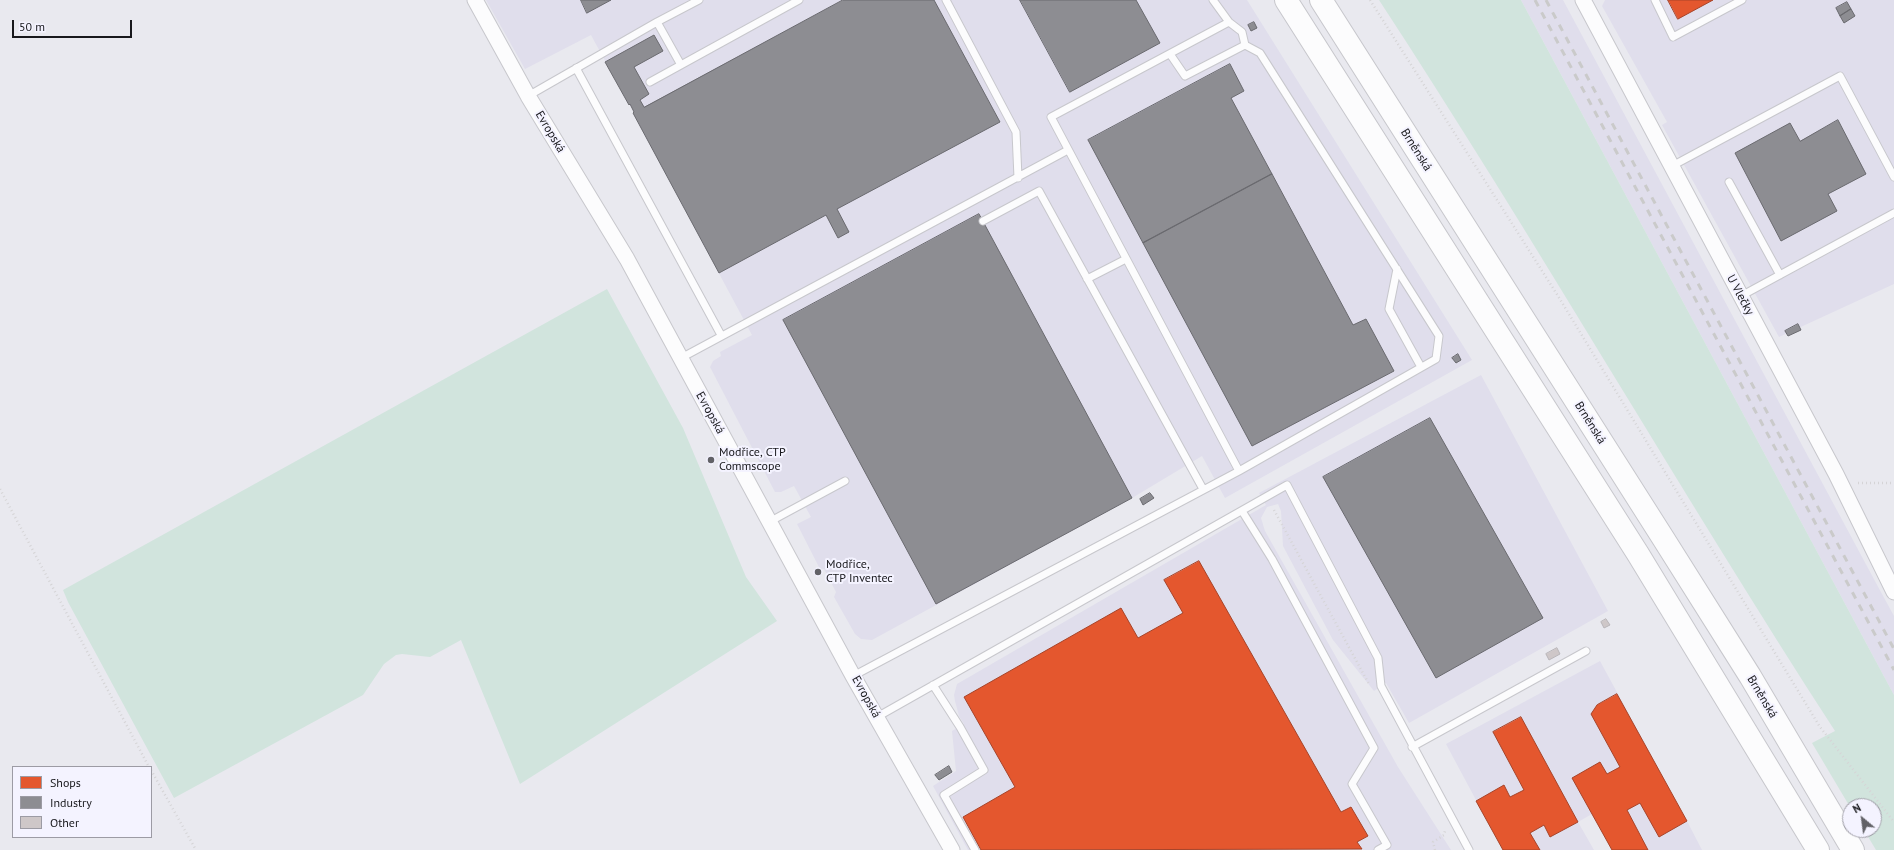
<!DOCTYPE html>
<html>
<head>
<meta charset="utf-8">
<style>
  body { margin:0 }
  #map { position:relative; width:1894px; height:850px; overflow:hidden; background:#e9e9ef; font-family:"PT Sans",sans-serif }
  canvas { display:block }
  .legend { position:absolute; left:12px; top:766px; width:140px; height:72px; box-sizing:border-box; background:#f4f3ff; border:1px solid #9c9ba4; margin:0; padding:5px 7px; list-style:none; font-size:12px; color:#18181c }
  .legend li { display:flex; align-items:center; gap:8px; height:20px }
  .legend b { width:20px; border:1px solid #9c9ba4 }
  .north { position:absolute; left:1842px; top:798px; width:40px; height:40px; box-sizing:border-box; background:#f4f3ff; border:1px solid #9c9ba4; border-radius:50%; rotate:331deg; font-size:11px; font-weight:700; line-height:16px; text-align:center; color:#18181c }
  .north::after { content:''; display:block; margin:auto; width:14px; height:18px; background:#616166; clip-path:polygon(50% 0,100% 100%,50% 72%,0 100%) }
  .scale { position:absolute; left:12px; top:20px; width:120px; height:18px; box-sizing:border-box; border:2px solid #18181c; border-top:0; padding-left:5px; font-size:12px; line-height:14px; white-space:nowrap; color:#18181c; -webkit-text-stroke:3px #f4f3ff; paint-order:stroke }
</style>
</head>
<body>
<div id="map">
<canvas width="1894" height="850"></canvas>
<ul class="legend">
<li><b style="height:11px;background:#e4572e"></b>Shops</li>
<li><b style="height:11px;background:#8d8d92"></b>Industry</li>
<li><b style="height:11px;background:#cec7c8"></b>Other</li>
</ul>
<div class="north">N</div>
<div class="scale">50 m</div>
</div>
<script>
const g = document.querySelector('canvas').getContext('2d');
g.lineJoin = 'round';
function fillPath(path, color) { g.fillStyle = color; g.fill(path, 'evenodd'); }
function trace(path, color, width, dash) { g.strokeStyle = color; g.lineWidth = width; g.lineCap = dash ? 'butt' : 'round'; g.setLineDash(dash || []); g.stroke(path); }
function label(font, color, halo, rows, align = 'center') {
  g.font = font + ' "PT Sans",sans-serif'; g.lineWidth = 4; g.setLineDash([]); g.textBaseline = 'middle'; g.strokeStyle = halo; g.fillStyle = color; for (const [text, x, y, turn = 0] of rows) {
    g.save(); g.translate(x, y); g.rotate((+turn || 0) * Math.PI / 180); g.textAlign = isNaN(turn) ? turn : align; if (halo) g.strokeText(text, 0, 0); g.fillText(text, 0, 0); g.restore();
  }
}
const built = new Path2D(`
  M486,0H1247L1472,360L1225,498L1202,456L1132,498L872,640L861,639L855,634L834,597L836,592L824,569H820L797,524L811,517L794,486L781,492H775L710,367L713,361L721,356L720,352L752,335L633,113L634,112L630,105H629L591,35L525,69Z
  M1521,0H1563L1876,583L1894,616V695Z
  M1605,0H1894V284L1779,337L1662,125L1667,122L1602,6Z
  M1481,375L1608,611L1409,723L1386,683L1374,691L1333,640L1283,546L1281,511L1278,504L1267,507L1261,518L1265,531L1398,767L1451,850H968L933,786L956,771L952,731L964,724L959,716L955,701L954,695L957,684L1266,505L1259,493Z
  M1600,661L1687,821L1702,850H1612L1592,814L1578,822L1594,850H1503L1476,800L1446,744Z`);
const green = new Path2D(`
  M1379,0H1521L1894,695V850H1876L1864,830H1874V806L1850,807L1812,743L1835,731C1679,490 1536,240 1379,0Z
  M607,289L683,428L746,577L777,621L520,784L461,640L430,657L402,654L396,655L384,664L363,695L174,798L68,602L63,590Z`);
const shops = new Path2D(`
  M1668,0H1713L1678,19Z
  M1199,561L1341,812L1351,807L1368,836L1357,842L1362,849L981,850L963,817L1015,787L964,697L1121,608L1138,638L1183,613L1164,580Z
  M1617,694L1687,821L1659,837L1640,803L1627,810L1648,850H1612L1572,778L1600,762L1607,774L1620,767L1591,714L1597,705Z
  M1521,717L1578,822L1550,837L1544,825L1530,833L1540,850H1503L1476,801L1504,785L1510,797L1524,790L1493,732Z`);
const industry = new Path2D(`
  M581,0H611L587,13Z
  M843,0H934L1000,122L837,209L849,232L838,238L826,215L719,273L633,113L634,112L630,104L629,105L605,62L654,35L663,51L634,67L649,94L640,100L644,107Z
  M1020,0H1136L1160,43L1070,92Z
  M1847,2L1851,9L1840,16L1836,8Z
  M1851,9L1855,16L1844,23L1840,16Z
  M1254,22L1257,28L1251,31L1248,25Z
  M1230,64L1244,91L1231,98L1272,174L1143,243L1088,140Z
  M1838,120L1866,174L1828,194L1837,211L1781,241L1735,153L1790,123L1800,141Z
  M1272,174L1353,325L1366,319L1394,371L1252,446L1143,243Z
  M979,214L1132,498L936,604L783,320Z
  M1798,324L1801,330L1788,336L1785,331Z
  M1458,354L1461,360L1456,363L1452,358Z
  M1430,418L1543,618L1436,678L1323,477Z
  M1150,493L1154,498L1143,505L1140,499Z
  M949,766L952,772L939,780L935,775Z`);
const building = new Path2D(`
  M1606,619L1610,625L1604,628L1601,622Z
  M1557,648L1560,654L1549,660L1546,654Z`);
const path = new Path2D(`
  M1370,0L1558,296L1820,727L1894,822
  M1858,483H1894
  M0,489L149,767
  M1274,510L1369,684
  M151,770L196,850
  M1435,850L1433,842L1444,835L1445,831`);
const lane = new Path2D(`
  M946,0L1016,132L1018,178
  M1655,0L1673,37L1742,0
  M657,22L699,0
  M1229,22L1242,32L1245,45
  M1170,54L1185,76L1245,45L1260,53L1439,336L1436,359L1239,471
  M576,68L721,335
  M650,82L799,0
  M528,96L657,22L681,65
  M1672,166L1840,76L1894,177
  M1729,182L1780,275
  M983,221L1039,191L1203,489
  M1397,269L1389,309L1421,367
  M1087,279L1126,259
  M1741,296L1894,213
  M681,358L1068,150
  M1242,511L1272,559L1374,748L1352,784L1387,845L1378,850
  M769,522L845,481
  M853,676L1239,471L1051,117L1229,22L1213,0
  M933,685L960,727L984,770L944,795L975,850
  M877,717L1287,485L1378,658L1381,686L1469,850
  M1412,747L1586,651`);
const street = new Path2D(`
  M475,0L528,96L627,259L853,676L952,850
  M1583,0L1836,474L1894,592`);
const highway = new Path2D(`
  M1286,0L1638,554L1818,850
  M1321,0L1663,538L1750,676L1853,850`);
const rail = new Path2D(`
  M1535,0L1894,670
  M1546,0L1894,649`);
const markers = [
  [711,460,4,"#616166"],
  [818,572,4,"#616166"]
];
const streetNames = [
  ["Evropská",550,132,59],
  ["Brněnská",1416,150,58],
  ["U Vlečky",1740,295,62],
  ["Evropská",710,413,61],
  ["Brněnská",1590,423,58],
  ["Evropská",866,697,61],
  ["Brněnská",1762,697,59]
];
const poiNames = [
  ["Modřice, CTP",719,453],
  ["Commscope",719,467],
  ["Modřice,",826,565],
  ["CTP Inventec",826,579]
];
fillPath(built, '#e0deec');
fillPath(green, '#d1e4dd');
fillPath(shops, '#e4572e');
trace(shops, '#a74429', 1);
fillPath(industry, '#8d8d92');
trace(industry, '#6a6a6f', 1);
fillPath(building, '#cec7c8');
trace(building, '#b8b5b8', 1);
trace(lane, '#c7c7cc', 9);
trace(street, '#c7c7cc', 17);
trace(highway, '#c7c7cc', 24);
trace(path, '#d5d4d6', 2.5, [1, 3]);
trace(lane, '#fcfcfd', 7);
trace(street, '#fcfcfd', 15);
trace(highway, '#fcfcfd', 22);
trace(rail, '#cacaca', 3, [7, 7]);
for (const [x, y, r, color] of markers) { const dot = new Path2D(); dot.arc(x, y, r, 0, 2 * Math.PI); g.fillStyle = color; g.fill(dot); trace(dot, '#f4f3ff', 1.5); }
label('12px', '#18181c', '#f4f3ff', streetNames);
label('12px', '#18181c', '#f4f3ff', poiNames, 'left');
</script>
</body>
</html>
